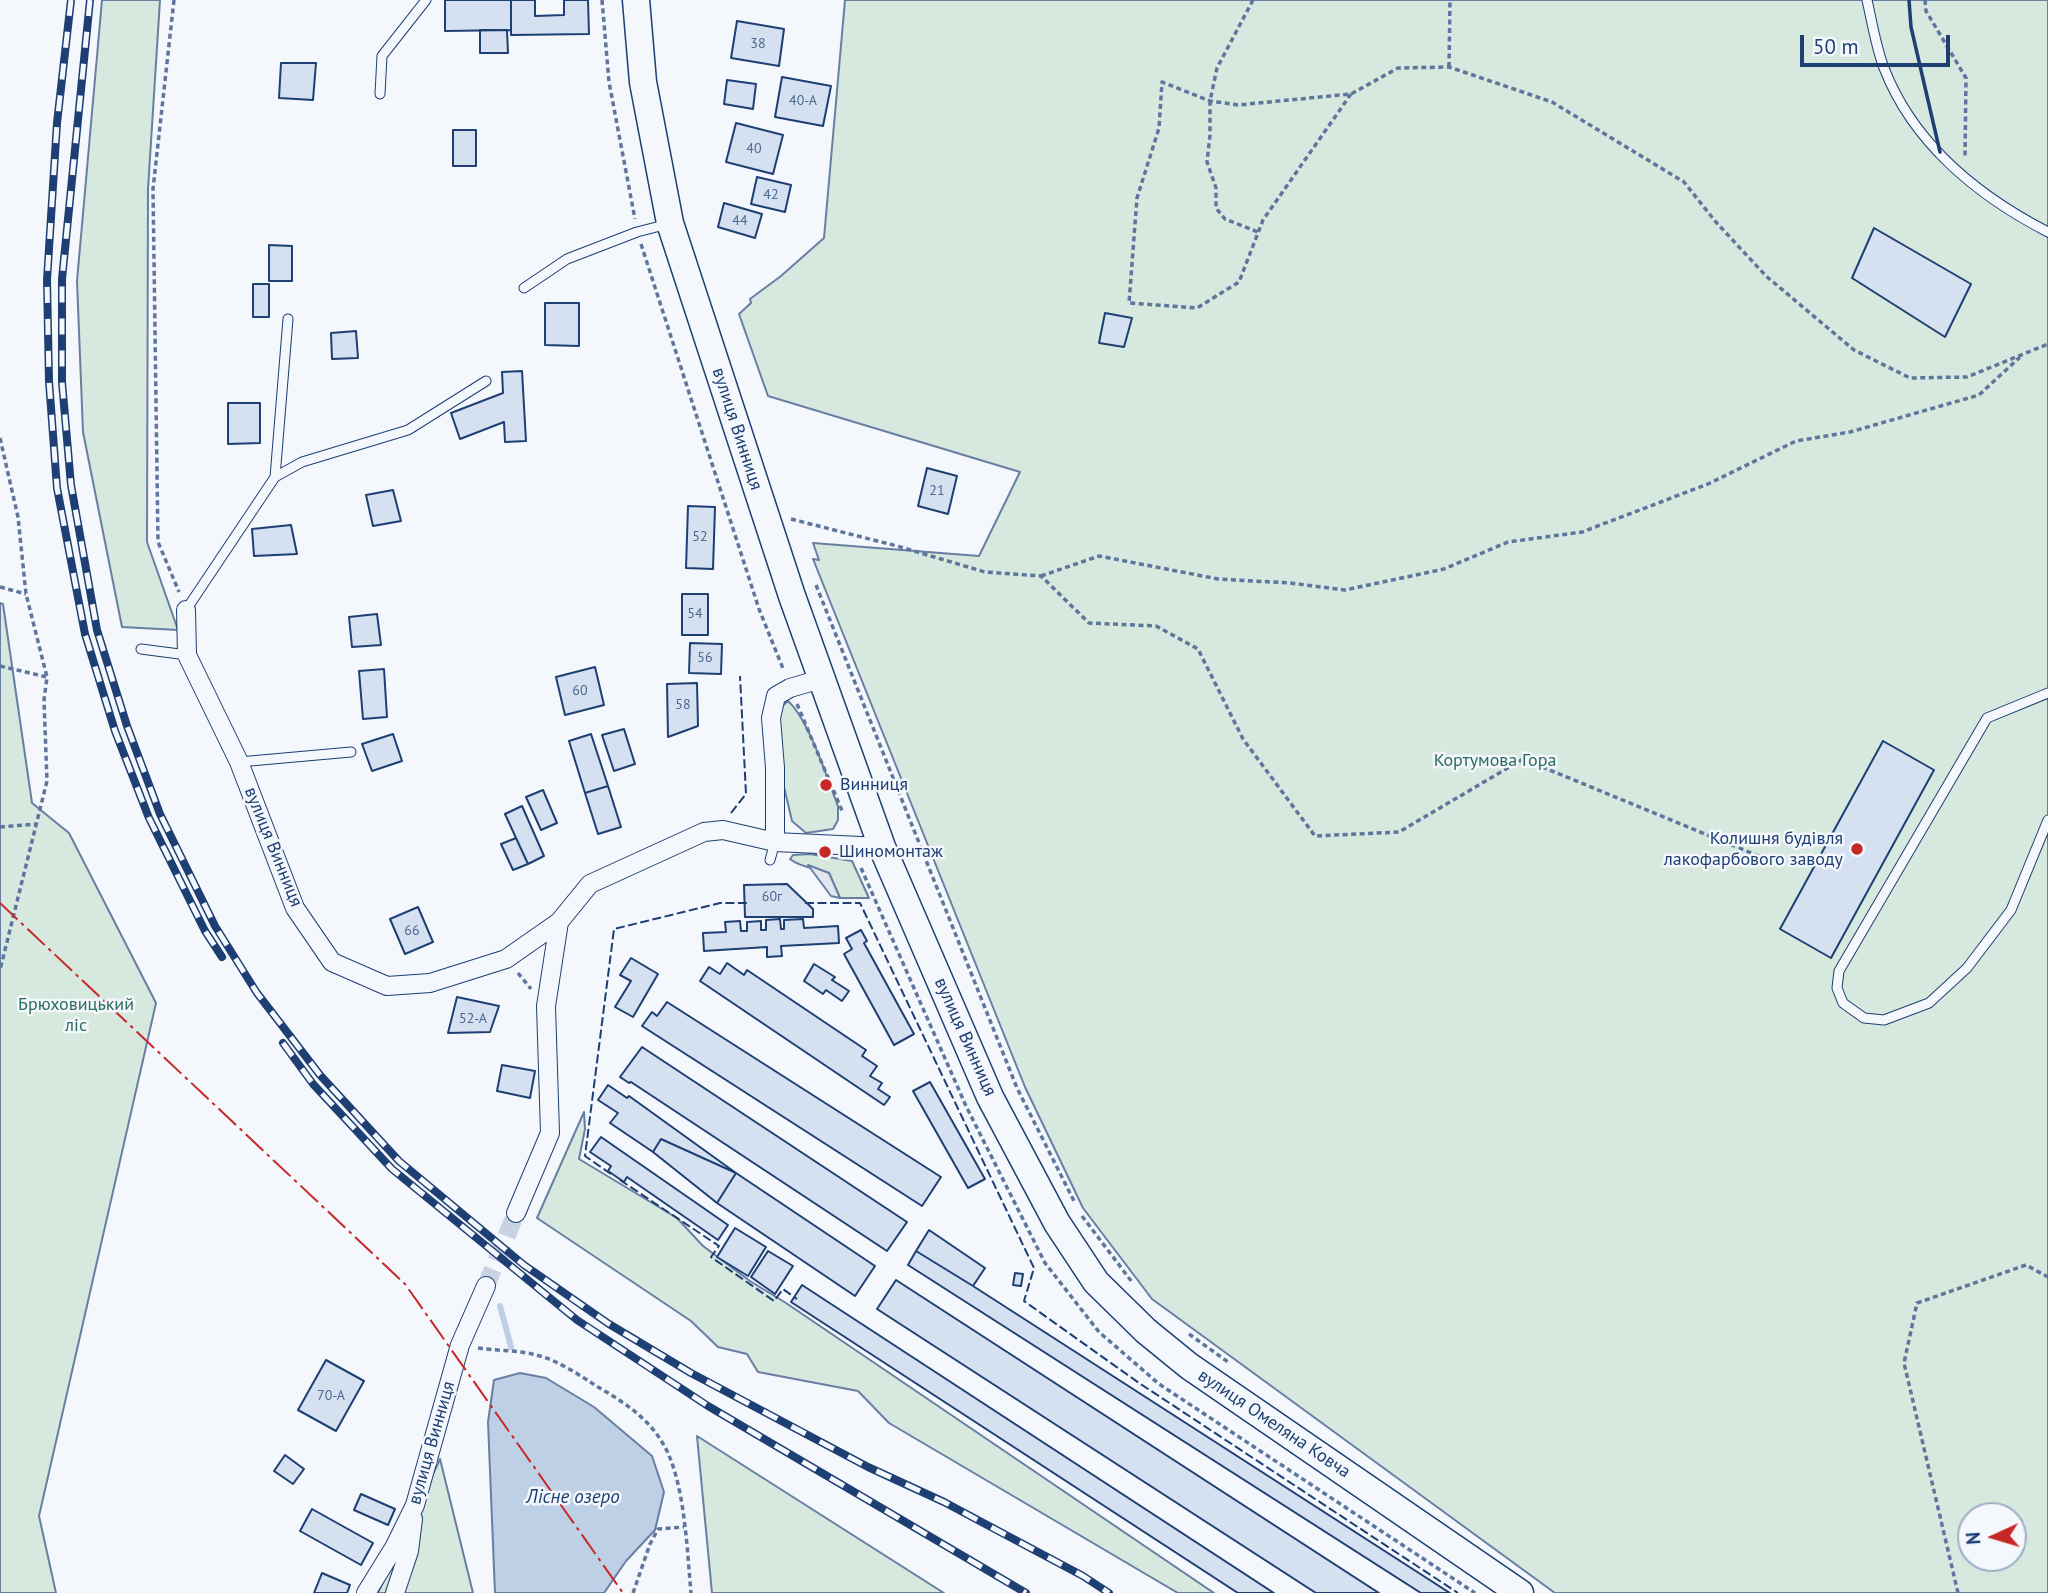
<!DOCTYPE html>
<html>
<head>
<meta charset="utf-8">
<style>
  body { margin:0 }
  #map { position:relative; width:2048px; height:1593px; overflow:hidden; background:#f4f7fb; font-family:"PT Sans",sans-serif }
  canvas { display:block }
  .north { position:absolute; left:1957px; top:1502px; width:70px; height:70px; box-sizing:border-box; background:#f4f7fb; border:2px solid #9eadc5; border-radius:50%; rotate:266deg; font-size:19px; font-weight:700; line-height:28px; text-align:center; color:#1d3f73 }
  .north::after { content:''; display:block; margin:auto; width:24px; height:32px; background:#c62828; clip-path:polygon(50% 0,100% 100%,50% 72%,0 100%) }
  .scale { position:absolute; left:1800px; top:35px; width:150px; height:32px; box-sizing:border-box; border:4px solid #1d3f73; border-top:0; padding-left:9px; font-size:21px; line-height:24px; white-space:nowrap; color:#1d3f73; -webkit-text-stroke:5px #f4f7fb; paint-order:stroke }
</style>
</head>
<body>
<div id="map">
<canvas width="2048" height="1593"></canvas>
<div class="north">N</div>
<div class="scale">50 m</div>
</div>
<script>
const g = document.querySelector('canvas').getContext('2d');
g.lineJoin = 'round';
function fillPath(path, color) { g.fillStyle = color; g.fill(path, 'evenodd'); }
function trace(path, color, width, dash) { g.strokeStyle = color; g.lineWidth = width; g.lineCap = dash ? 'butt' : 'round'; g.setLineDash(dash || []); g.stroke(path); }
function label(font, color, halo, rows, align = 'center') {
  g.font = font + ' "PT Sans",sans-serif'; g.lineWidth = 5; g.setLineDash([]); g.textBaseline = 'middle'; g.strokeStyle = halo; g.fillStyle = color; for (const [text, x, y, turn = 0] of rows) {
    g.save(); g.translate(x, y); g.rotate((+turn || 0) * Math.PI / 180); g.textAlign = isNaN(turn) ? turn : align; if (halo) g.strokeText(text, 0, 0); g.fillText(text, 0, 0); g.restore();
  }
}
const green = new Path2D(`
  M102,0H160L148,189L147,542L178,630L122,627L83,432L77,281Z
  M845,0H2048V1593H1555L1152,1299L1083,1208L1025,1087L813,559L819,560L813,543L979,556L1020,472L768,396L739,314L751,303L750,299L781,276L824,238ZM1971,1516H2013V1558H1971Z
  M0,603L3,604L32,803L69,833L156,1003L39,1516L56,1593H0Z
  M788,701C809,720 827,778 838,806V820L833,829L806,833L792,821L781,774L779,709Z
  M810,854L852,861L869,898H840L829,873C817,869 799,867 790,859L793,855Z
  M584,1112L585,1129L579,1159L677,1218L703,1246L750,1281L786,1303L1214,1593H1178L889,1423L858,1391L758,1372L747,1354L718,1347L691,1321L537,1218Z
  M697,1436L944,1593H712Z
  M440,1459L473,1593H378Z`);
const parking = new Path2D(`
  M808,865L829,873L840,898L831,896Z`);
const water = new Path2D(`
  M520,1373L546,1378L594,1407L652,1456L664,1492L655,1530L626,1561L604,1593H495L488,1422L494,1380Z`);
const stream = new Path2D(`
  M500,1306L511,1347`);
const building = new Path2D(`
  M445,0H511V30L445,31Z
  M511,0H535V16L564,15V0H588L589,34L511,35Z
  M737,21L784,29L779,66L731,58Z
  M480,30H507L508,53H480Z
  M281,63H316L313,100L279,98Z
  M782,77L831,86L823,126L775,117Z
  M727,80L756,84L753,109L724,104Z
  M736,123L783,135L773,174L726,162Z
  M453,130H476V166H453Z
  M757,177L791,185L785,212L751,204Z
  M724,203L762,214L755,238L718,227Z
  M1874,228L1971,284L1945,337L1852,278Z
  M269,245L292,246V281H269Z
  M253,284H269V317H253Z
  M545,303H579V346L545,345Z
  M1105,313L1132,318L1124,347L1099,343Z
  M356,331L358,358L332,359L331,333Z
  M522,371L526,441L505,442L504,422L460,439L451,413L503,393L502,372Z
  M228,403H260V443L228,444Z
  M927,468L957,476L948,514L918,506Z
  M393,490L401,521L373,526L366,495Z
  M688,506L715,507L713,569L686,568Z
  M291,525L297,554L254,556L252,529Z
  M682,594H708V635H682Z
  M377,614L381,645L352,647L349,617Z
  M690,643L722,644L721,674L689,673Z
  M595,667L604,705L565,715L556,677Z
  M384,669L387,717L363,719L359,671Z
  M697,683L698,726L668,737L667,684Z
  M624,729L635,764L614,771L602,735Z
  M393,734L402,761L372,771L362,744Z
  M591,734L608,786L585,793L569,741Z
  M1883,741L1934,770L1831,958L1780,929Z
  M608,786L621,827L598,834L585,793Z
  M543,790L557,823L541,830L526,797Z
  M522,806L544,856L528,864L505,814Z
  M516,838L528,864L513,870L501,844Z
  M787,884L813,909V917H745L744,885Z
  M418,907L433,942L405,954L390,919Z
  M780,919L781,929H784V920L803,919L804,928L838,926L839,943L781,946L782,956L767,957V947L704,951L703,933L726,932L725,922L740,921L741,931H747V922L761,921V930H766V920Z
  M861,930L867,941L864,943L914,1034L894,1045L844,954L852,949L846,938Z
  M631,958L658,974L633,1017L615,1007L631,981L620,975Z
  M727,963L744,975L747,970L866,1050L862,1056L877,1066L870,1076L882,1083L878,1089L890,1097L884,1105L700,981L709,967L720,974Z
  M814,964L835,977L832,980L849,991L842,1001L826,990L823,994L804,981Z
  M457,997L499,1006L490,1032L448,1033Z
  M667,1002L941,1177L922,1206L642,1026L652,1012L657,1016Z
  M642,1047L907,1222L887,1251L631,1082L629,1083L620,1077Z
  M502,1065L535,1071L530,1098L497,1091Z
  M930,1082L985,1179L968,1188L913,1091Z
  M608,1085L627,1098L629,1096L736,1173L661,1139L653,1152L610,1123L618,1113L598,1100Z
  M601,1137L728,1225L718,1240L627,1177L624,1182L608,1171L611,1166L590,1152Z
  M661,1139L736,1173L717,1203L653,1152Z
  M736,1173L875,1266L855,1296L717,1203Z
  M735,1228L766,1247L748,1276L717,1257Z
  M929,1230L985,1268L973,1286L916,1251Z
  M768,1251L793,1266L775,1294L751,1277Z
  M916,1251L973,1286L1450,1593H1421L908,1265Z
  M1015,1273L1023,1274L1021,1286L1013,1285Z
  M896,1280L1379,1593H1316L877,1309Z
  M802,1285L1274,1593H1238L791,1302Z
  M326,1360L364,1381L336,1431L298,1410Z
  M285,1455L304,1469L293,1484L274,1471Z
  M361,1494L395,1509L388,1525L354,1510Z
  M312,1509L373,1543L361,1565L300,1531Z
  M322,1573L350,1585L347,1593H314Z`);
const minorTunnel = new Path2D(`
  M486,1286L516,1213`);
const path = new Path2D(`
  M174,0L153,189L158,542L179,592
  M602,0L609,82L635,219
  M1253,0L1217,68L1210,101V135L1207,162L1216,188V208L1225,219L1258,232
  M1925,0L1926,11L1966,78L1965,157
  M1449,67L1450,0
  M1351,94L1263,220L1239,282L1197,308L1129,303L1137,198L1159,128L1162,82L1210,101L1238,105L1351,94L1398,68L1449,67L1552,102L1684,182L1715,221L1766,276L1854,350L1910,378L1967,377L2048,344
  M641,244L759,609L784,671
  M0,438L18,517L26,594L47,677L44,700L47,781L0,970
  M791,519L897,546L985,572L1041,576L1089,623L1156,626L1198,649L1243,739L1315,836L1399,832L1523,759L1773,862
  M1041,576L1099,556L1218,579L1290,583L1345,590L1444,569L1508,542L1582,532L1708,484L1796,441L1850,432L1979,395L2020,357
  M816,585L1017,1088L1075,1203
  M0,587L26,594
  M0,666L47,677
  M797,704L843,813
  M0,827L36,824
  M861,868L966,1106L1045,1263L1099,1332L1159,1384L1475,1593
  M518,973L531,989
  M1082,1216L1132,1282
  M1189,1334L1228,1362
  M478,1348C497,1351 518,1350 536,1355C558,1360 579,1375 598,1387C622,1401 647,1417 662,1442C685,1478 687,1551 691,1593
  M633,1593L650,1544L658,1529L684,1527
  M1958,1593L1904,1363L1917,1303L2026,1265L2048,1277`);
const service = new Path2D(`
  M1867,0C1872,22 1876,47 1884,68C1913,143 1978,196 2048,232
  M380,94L382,56L426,0
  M524,288L567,259L637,232L668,224
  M275,477L288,319
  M186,610L275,477L302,462L408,430L486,381
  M141,649L187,655
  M2048,693L1987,718L1839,971L1837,988L1843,1003L1864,1018L1884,1020L1929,1003L1967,968L2011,910L2048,820
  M239,762L351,752
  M770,860L775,842`);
const minor = new Path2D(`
  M186,610L187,655L239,762L295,908L332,962L387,986L430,983L506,959L559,922L590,884L704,832L723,830L775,842L882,847
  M775,842V768L771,718L776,696L790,688L821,679
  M516,1213L550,1133L546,1006L559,922
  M366,1593L395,1546L415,1505L460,1345L486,1286
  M395,1593L409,1551L413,1519`);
const secondary = new Path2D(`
  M636,0L643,82L670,223L792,596L882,847L990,1097L1057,1223L1096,1282L1146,1331L1189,1366L1520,1593`);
const rail = new Path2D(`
  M71,0L57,123L47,280L49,381L57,488L85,634L115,731L149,818L205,931L222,957
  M90,0L62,279V382L71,485L97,630L127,726L160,814L215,926L257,993L320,1075L399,1161L524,1265L609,1324L691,1373L868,1467L944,1502L1083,1576L1109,1593
  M283,1043L313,1084L392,1169L577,1320L708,1406L1026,1593`);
const fence = new Path2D(`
  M731,813L746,794L740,676
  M805,903H860L1034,1268L1024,1301L1139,1383L1458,1593
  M611,1174L585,1156L614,929L720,903H749
  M620,1180L719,1246L711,1257L774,1301L783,1289L797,1299`);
const wall = new Path2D(`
  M1909,0L1911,27L1940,152`);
const power = new Path2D(`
  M0,903L405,1284L623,1593`);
const markers = [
  [826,785,7,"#c62828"],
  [1857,849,7,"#c62828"],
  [825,852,7,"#c62828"]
];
const numberNames = [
  ["38",758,44],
  ["40-А",803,101],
  ["40",754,149],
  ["42",771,195],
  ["44",740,221],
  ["21",937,491],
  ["52",700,537],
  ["54",695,614],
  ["56",705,658],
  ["60",580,691],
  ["58",683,705],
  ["60г",772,897],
  ["66",412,931],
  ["52-А",473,1019],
  ["70-А",331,1396]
];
const streetNames = [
  ["вулиця Винниця",737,429,72],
  ["вулиця Винниця",273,847,68],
  ["вулиця Винниця",965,1037,66],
  ["вулиця Омеляна Ковча",1274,1424,34],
  ["вулиця Винниця",432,1443,-74]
];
const parkNames = [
  ["Кортумова Гора",1495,761],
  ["Брюховицький",76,1005],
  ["ліс",76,1026]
];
const poiNames = [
  ["Винниця",840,785],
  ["Колишня будівля",1843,839,"right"],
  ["лакофарбового заводу",1843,860,"right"],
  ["Шиномонтаж",839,852]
];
const waterNames = [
  ["Лісне озеро",573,1498]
];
fillPath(green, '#d7e8df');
trace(green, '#687fa3', 2);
fillPath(parking, '#e3e8f0');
trace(parking, '#687fa3', 2);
fillPath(water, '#bed0e5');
trace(water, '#687fa3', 2);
trace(stream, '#bed0e5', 6);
fillPath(building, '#d5e0f0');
trace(building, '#1d3f73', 2);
trace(minorTunnel, '#c9d2e0', 18, [18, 9]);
trace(service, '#1d3f73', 11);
trace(minor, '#1d3f73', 20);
trace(secondary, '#1d3f73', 29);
trace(path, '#5e769c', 3.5, [5, 3.5]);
trace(service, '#f4f7fb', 9);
trace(minor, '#f4f7fb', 18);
trace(secondary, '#f4f7fb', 26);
trace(rail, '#1d3f73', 8);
trace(rail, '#f4f7fb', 5, [16]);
trace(fence, '#1d3f73', 2, [9, 3.5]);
trace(wall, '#1d3f73', 3.5);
trace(power, '#c62828', 2, [24, 5, 3.5, 5]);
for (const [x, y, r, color] of markers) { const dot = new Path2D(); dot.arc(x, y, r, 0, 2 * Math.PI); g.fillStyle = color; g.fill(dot); trace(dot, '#f4f7fb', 2.5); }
label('14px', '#4b6792', null, numberNames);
label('18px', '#1d3f73', '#f4f7fb', streetNames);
label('18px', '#2c6c60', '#f4f7fb', parkNames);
label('18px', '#1d3f73', '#f4f7fb', poiNames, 'left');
label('italic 19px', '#1d3f73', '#f4f7fb', waterNames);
</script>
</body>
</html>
